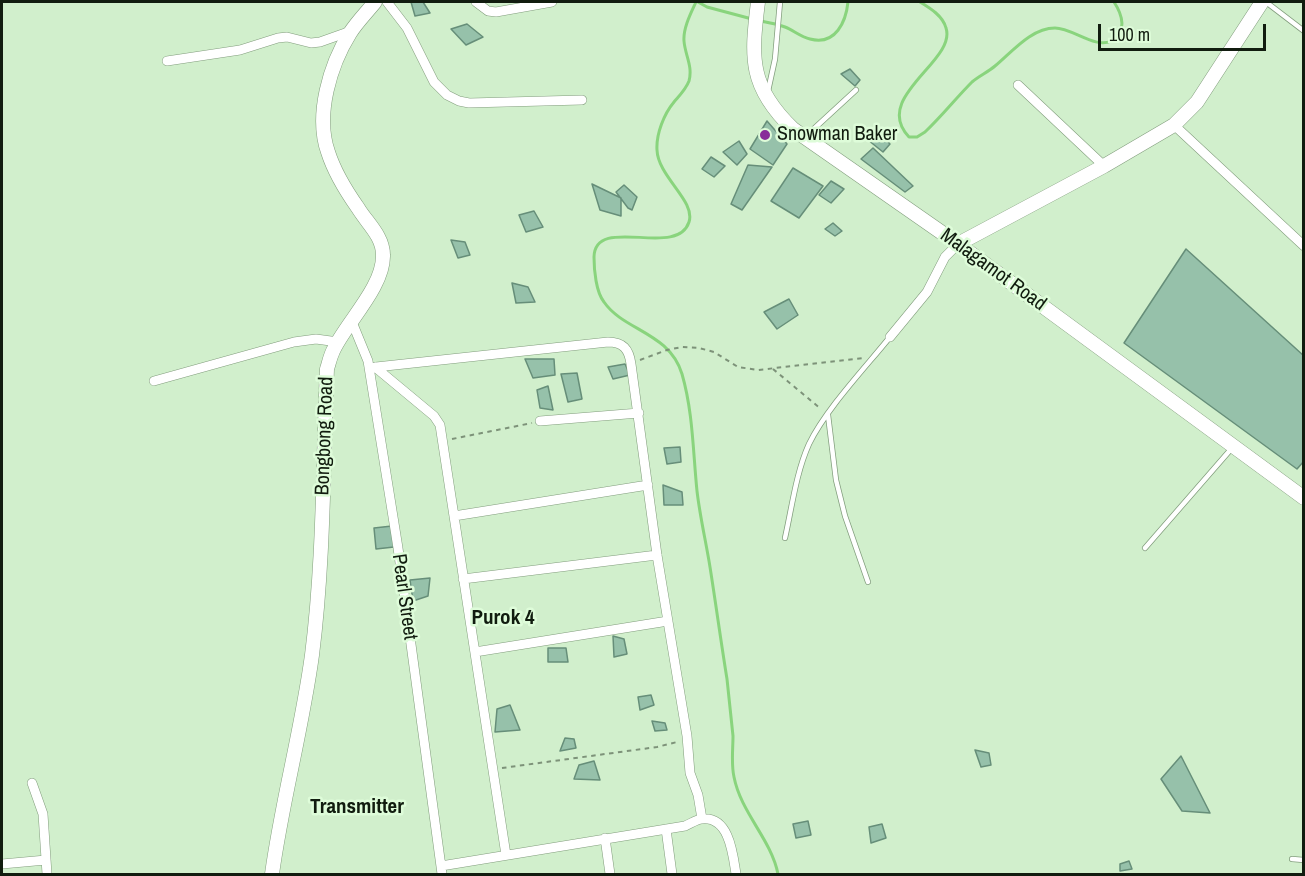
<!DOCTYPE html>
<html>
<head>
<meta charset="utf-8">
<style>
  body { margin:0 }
  #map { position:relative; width:1305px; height:876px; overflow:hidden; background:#d1efcc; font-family:"Archivo Narrow",sans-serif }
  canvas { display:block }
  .frame { position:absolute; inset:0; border:3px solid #111c0f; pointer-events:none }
  .scale { position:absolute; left:1098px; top:24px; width:168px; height:27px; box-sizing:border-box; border:3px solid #111c0f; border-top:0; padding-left:8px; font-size:18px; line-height:21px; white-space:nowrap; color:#111c0f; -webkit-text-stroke:4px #defcd9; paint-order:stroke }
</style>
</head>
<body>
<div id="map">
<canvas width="1305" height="876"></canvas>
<div class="frame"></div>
<div class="scale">100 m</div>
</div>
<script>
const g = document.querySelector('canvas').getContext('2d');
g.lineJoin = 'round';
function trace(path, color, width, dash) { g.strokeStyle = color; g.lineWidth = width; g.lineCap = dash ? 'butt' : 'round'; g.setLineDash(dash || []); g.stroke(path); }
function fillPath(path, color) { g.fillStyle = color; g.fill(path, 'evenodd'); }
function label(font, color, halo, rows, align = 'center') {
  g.font = font + ' "Archivo Narrow",sans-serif'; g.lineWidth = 5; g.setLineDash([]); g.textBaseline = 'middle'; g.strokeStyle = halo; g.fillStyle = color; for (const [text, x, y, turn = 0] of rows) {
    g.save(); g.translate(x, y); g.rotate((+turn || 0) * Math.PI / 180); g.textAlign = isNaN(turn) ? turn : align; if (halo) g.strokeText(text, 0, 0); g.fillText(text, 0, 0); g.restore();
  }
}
const stream = new Path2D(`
  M696,2C691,13 683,28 684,41C685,55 693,66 689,81C686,89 680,95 674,102C664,114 656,134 657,150C658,177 696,201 689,222C677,259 595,214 594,257C594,270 596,292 604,302C624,331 669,332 682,374C693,412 693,452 697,491C700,517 706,542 710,567C716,605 721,642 727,679C729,698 731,717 733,736C733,749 731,764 734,777C741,813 771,839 778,874
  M698,2L707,7L752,19
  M920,2C930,8 943,16 946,28C957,61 871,97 909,137H917L925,132C942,116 956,98 972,82C979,76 988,72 995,66C1012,52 1031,28 1055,28C1072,28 1096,49 1111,41C1128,32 1122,14 1114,2
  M761,21C769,23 777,24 785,27C793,30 801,37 810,39C836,46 846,21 848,2`);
const building = new Path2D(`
  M411,2H423L430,13L415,16Z
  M467,24L483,37L466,45L451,29Z
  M850,69L860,80L855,86L841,74Z
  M767,121L787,144L773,165L750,149Z
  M876,130L890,144L883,152L868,140Z
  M739,141L747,154L737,165L723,152Z
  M873,148L913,186L905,192L861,159Z
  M711,157L725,166L714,177L702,169Z
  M748,165L772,167L742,210L731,204Z
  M793,168L823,186L799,218L771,201Z
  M831,181L844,189L831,203L819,195Z
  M592,184L621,198V216L600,210Z
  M624,185L637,197L632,210L628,208L616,192Z
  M534,211L543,227L526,232L519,215Z
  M833,223L842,231L835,236L825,229Z
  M451,240L465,242L470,255L458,258Z
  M1186,249L1304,356V461L1297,469L1124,343Z
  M512,283L528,287L535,302L516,303Z
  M789,299L798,315L777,329L764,312Z
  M525,359H554L555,375L533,378Z
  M625,364L630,375L613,379L608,367Z
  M577,373L582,399L568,402L561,374Z
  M548,386L553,410L540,408L537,390Z
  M680,447L681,462L667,464L664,448Z
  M663,485L682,492L683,505H664Z
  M392,526L394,547L376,549L374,528Z
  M430,578L428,596L413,601L410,580Z
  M613,636L624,639L627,654L614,657Z
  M548,648H566L568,662H548Z
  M651,695L654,705L640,710L638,697Z
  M510,705L520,730L495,732L497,709Z
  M652,721L665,723L667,730L655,731Z
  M565,738L574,739L576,748L560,751Z
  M975,750L989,753L991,765L981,767Z
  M1181,756L1210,813L1182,811L1161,779Z
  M594,761L600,780L574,779L579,765Z
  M808,821L811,835L796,838L793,824Z
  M882,824L886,838L871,843L869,827Z
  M1129,861L1132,869L1120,871V864Z`);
const path = new Path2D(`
  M640,360L667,350L682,347L699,348L714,352L738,367L758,370L863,358
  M773,369L821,409
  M452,439L532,423
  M502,768L657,747L677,742`);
const lane = new Path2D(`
  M1266,2L1304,31
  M768,91L775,59L780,2
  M806,136L856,90
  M828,415L836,480L845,516L868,582
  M785,538C792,507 796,473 809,444C826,409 865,368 890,337
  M1145,548L1232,448
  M1292,859L1304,860`);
const street = new Path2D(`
  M387,2L407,28L434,82L447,95L459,101L469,103L582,100
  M476,2L488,11L496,12L552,2
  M167,61L240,50L278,38L287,37L311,43L320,42L351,31
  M1018,85L1104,166
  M1174,125L1304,246
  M352,322L368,361L398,548L442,874
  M890,337L927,292L945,257L958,244
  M375,367L434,416L440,425L506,855
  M376,367L608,342C623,342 629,349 631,364L657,555L687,736L690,773L698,795L702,819
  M154,381L294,342L316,339L338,342
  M540,421L639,413
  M454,516L648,485
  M463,579L657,555
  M475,652L668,621
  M32,783L43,814L47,874
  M666,829L672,874
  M605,838L610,874
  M2,864L46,860
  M441,866L685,826C690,824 697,819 702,819C730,816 733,856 736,874`);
const secondary = new Path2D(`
  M758,2C751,58 749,87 793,129L958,244L1304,498
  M958,244L1104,166L1174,125L1197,102L1262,2
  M272,874C282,801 302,729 312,655C324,560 323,464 327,369C329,363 330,357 333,351C345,324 384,287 383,255C383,236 367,223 358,208C346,191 334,171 328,152C315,115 330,65 350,33C357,22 367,12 375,2`);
const markers = [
  [765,135,6,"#882d99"]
];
const poiNames = [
  ["Snowman Baker",777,135]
];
const streetNames = [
  ["Malagamot Road",993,270,36],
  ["Bongbong Road",325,436,-88],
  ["Pearl Street",404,597,82]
];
const neighbourhoodNames = [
  ["Purok 4",503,618],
  ["Transmitter",357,807]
];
trace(stream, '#89d47d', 3);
fillPath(building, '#96c1aa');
trace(building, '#668e79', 1.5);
trace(lane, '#829d7d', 6);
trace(street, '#829d7d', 10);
trace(secondary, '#829d7d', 15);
trace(path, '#7d9279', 2, [4.5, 4.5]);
trace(lane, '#fff', 4.5);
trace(street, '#fff', 9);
trace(secondary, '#fff', 14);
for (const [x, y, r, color] of markers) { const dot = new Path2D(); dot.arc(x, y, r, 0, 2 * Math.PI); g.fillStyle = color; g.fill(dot); trace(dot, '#defcd9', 2); }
label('20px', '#111c0f', '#defcd9', poiNames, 'left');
label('20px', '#111c0f', '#defcd9', streetNames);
label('bold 21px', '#111c0f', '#defcd9', neighbourhoodNames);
</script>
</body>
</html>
